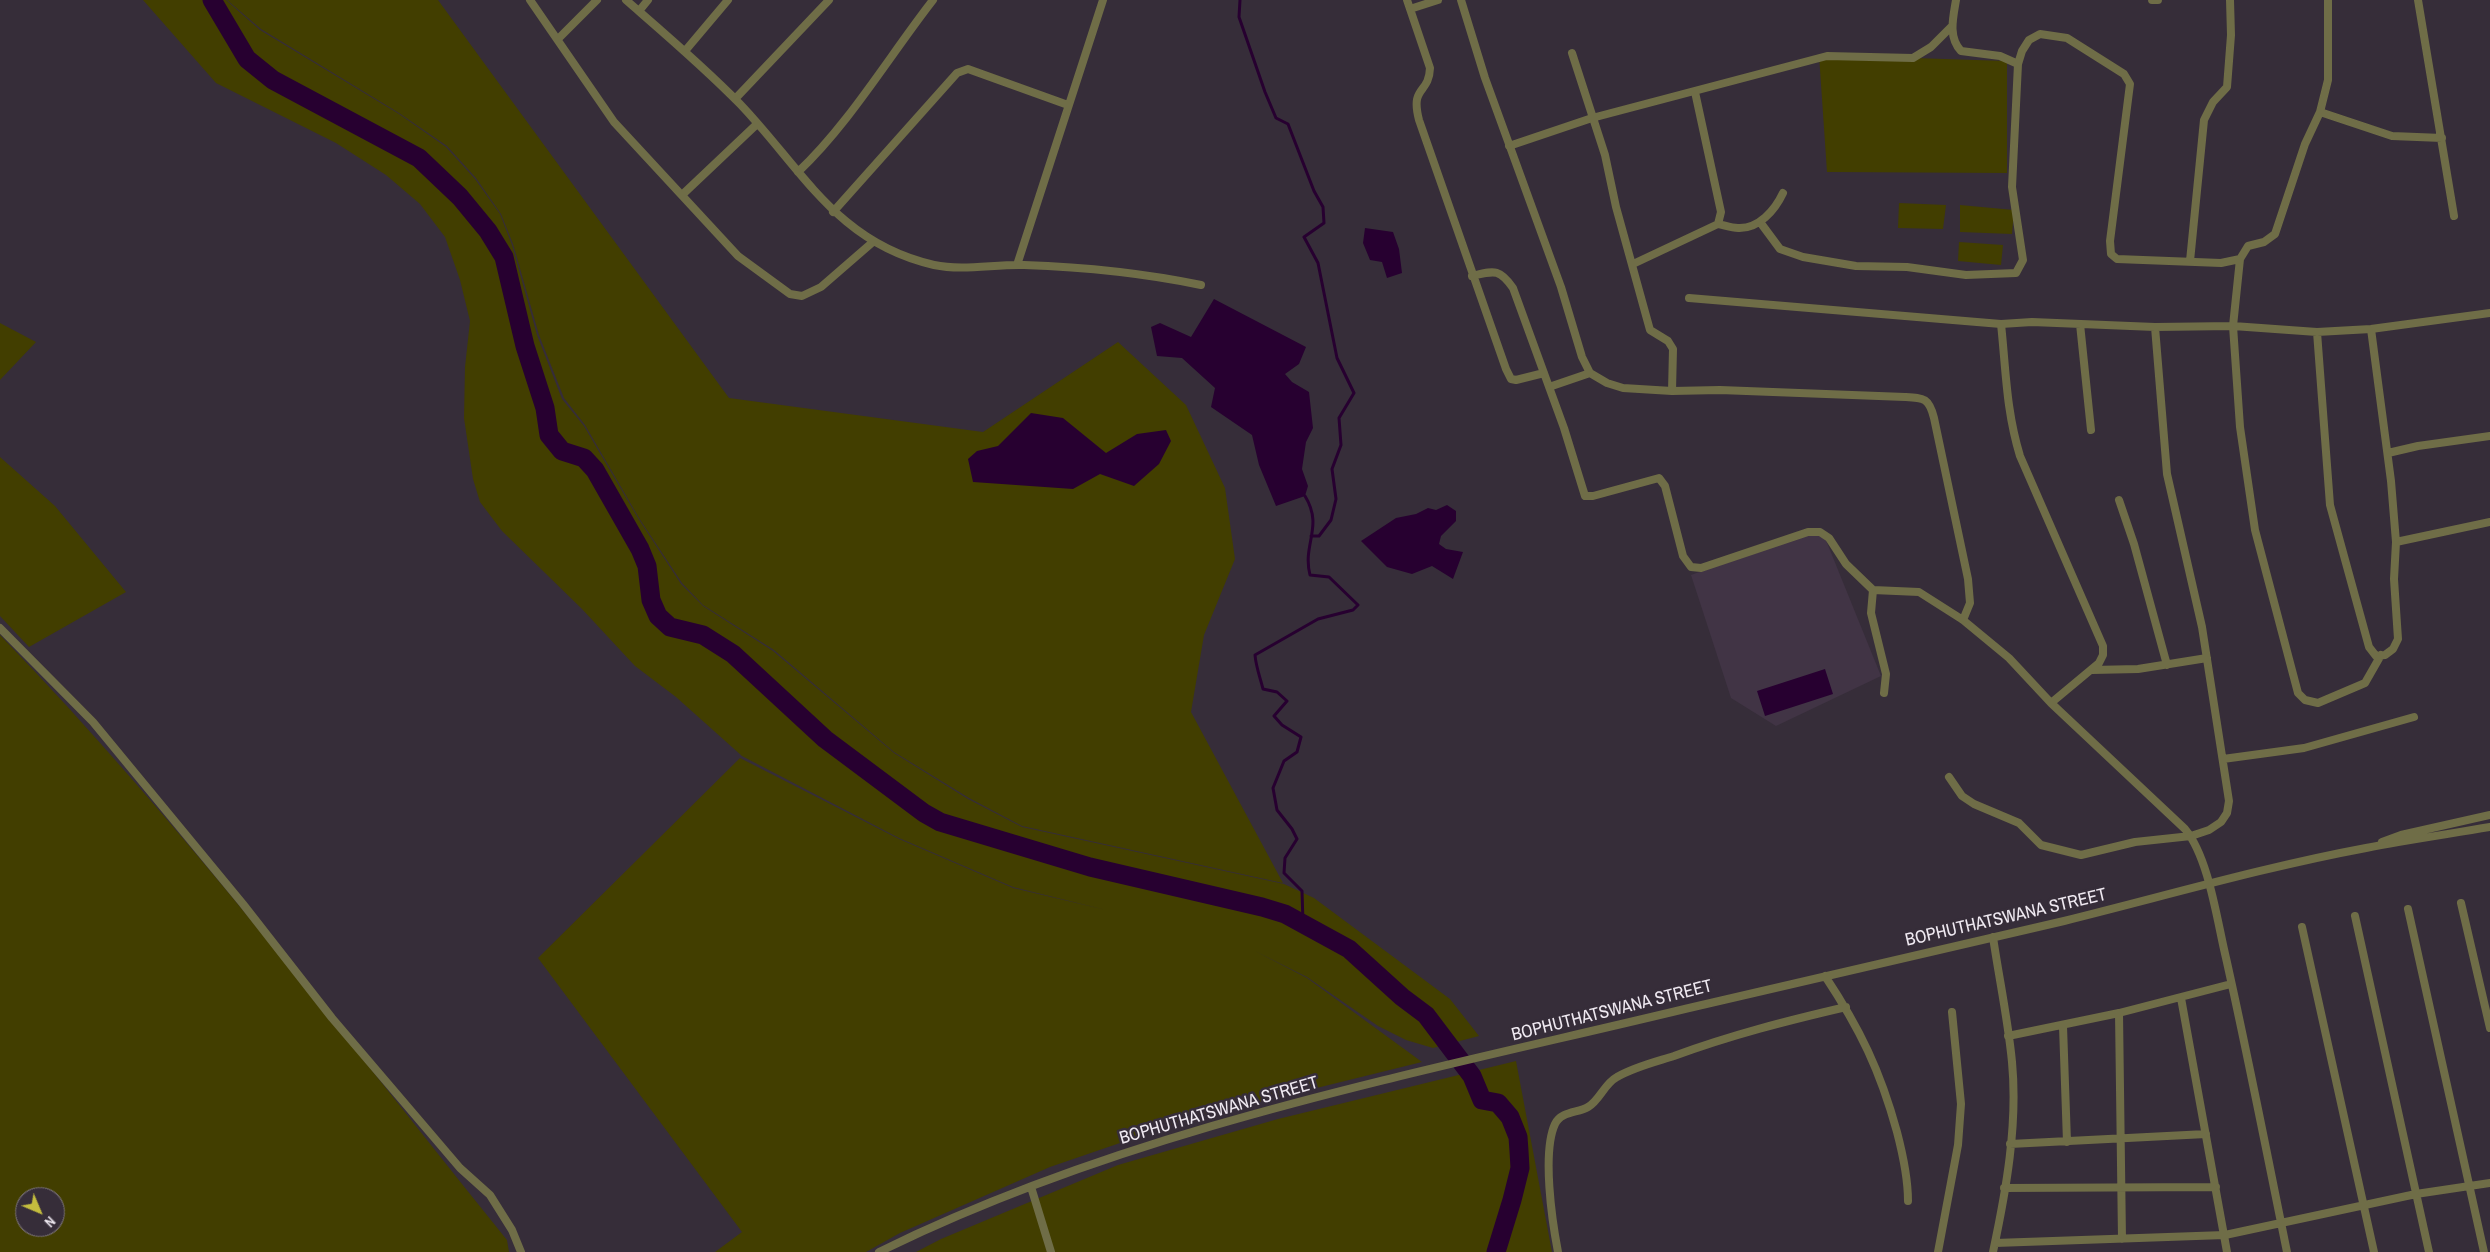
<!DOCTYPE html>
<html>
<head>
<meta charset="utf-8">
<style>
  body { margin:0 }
  #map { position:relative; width:2490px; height:1252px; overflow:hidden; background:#362d39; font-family:"Archivo Narrow",sans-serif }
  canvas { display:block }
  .north { position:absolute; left:15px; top:1187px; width:50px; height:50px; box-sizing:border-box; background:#362d39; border:1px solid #807883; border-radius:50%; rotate:135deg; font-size:14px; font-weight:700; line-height:20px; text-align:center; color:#efe9f1 }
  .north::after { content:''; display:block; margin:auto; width:18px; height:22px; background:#c4bd3e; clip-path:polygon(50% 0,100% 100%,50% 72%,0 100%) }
</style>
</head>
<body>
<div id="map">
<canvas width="2490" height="1252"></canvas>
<div class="north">N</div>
</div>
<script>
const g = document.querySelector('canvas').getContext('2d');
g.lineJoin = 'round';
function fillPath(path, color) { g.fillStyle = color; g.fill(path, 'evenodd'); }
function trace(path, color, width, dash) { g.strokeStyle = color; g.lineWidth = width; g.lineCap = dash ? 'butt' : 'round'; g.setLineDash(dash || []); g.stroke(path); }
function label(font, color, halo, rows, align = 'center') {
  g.font = font + ' "Archivo Narrow",sans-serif'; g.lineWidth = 5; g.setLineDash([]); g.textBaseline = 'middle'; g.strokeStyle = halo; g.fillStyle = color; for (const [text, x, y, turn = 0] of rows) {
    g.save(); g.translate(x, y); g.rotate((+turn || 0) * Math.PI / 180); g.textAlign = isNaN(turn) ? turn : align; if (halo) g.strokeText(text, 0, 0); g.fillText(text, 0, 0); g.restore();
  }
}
const built = new Path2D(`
  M1821,528L1881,676L1776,726L1731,698L1691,575Z`);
const green = new Path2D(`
  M143,0H226L260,30L399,114L446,147L475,179L500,214L512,245L537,335L562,399L584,426L638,518L681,584L703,606L773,651L894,753L968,799L1022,827L1284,884L1314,898L1450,999L1479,1036L1433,1048L1406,1040L1378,1026L1307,977L1255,951L1307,978L1422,1062L1187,1120L1050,1167L900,1233L866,1252H715L742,1232L538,958L740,758L899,839L1013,888L1106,910L1013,887L899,838L742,756L676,697L635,666L582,609L502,531L480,502L473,479L464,418L465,367L470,321L460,280L445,237L420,204L386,175L336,143L216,83Z
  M227,0H438L729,398L983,432L1118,342L1186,405L1225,488L1235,559L1204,635L1191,712L1283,883L1022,826L969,798L894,752L774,650L703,605L682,583L639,518L585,425L564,398L539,335L513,244L501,214L476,178L447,146L399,113L261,29Z
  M1819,55L2007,61V173L1827,172Z
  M1899,203L1946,205L1943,229L1898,228Z
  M1960,205L2014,210L2012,234L1960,232Z
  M1959,242L2003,245L2001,265L1958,261Z
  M0,323L36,342L0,380Z
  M0,457L55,506L126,592L29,647L0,616Z
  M0,635C183,824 342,1035 507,1240L509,1252H0ZM25,1197H55V1227H25Z
  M1516,1061L1552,1252H916L941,1239L1118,1165L1278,1119Z`);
const water = new Path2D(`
  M1365,228L1393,232L1399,249L1402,273L1387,278L1382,262L1370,260L1363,243Z
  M1214,299L1306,347L1299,364L1285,374L1292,382L1309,392L1313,428L1306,442L1302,469L1308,486L1305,496L1276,506L1259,465L1252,435L1211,407L1215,388L1182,358L1157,356L1151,327L1160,323L1191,337Z
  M1031,413L1063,418L1106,453L1137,434L1166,430L1171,441L1159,464L1134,486L1100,474L1073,489L973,482L968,459L977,451L998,446Z
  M1447,505L1456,511V521L1441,536L1439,544L1446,549L1463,552L1453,579L1432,566L1412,574L1387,567L1361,541L1396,518L1416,514L1428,508L1436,510Z
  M1825,669L1833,694L1765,716L1757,691Z`);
const stream = new Path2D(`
  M1240,0L1239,17L1265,92L1276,118L1288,124L1314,191L1323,207L1324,223L1304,237L1318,263L1337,358L1354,393L1339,418L1341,445L1332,469L1336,499L1331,520L1319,536H1311
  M1303,923L1302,891L1284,873L1285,858L1297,839L1292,829L1277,810L1273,788L1284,761L1297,752L1301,737L1282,725L1274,716L1287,701L1277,692L1263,689C1260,677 1256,667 1255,655L1318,619L1353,610L1358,605L1329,577L1310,575C1302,544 1324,527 1305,496`);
const river = new Path2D(`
  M212,0L247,59L273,80L419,158L460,197L488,231L504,257L525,346L545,408L549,435L562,451L584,458L595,470L640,549L647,566L651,600L658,616L670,627L703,635L733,654L825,739L924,813L940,822L1090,867L1262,907L1285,914L1349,949L1402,997L1426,1015L1472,1076L1482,1100L1498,1103L1510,1117L1518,1137L1519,1151L1520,1168L1512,1200L1496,1252`);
const minor = new Path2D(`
  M530,0L614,122L738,256L790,294L802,296L821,287L874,241
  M626,0C665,34 704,67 740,104C803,170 837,243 934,265C963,271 995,264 1024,265C1083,267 1143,273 1201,285
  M1407,0L1430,68C1429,95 1410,85 1419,120L1506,369L1511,379L1516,380L1544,373
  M1461,0L1485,78L1561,287L1582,357L1590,373L1607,383L1623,388L1672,391L1720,390L1905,397C1924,398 1929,398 1934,418L1968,579L1970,603L1963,620
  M1956,0C1953,18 1948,37 1961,51L2000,56L2018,64
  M2152,0H2158
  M2328,0V80L2320,112L2305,144L2275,234L2264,242L2248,246L2240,259L2233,326L2240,427L2255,530L2298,693L2305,700L2318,703L2365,683L2381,655
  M2418,0L2454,216
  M1410,9L1438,0
  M639,11L648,0
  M558,39L597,0
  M685,51L728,0
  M1572,53L1605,155L1616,207L1650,330L1668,341L1673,349L1672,391
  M735,99L829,0
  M2320,112L2392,136L2442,138
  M1509,146L1592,118L1827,56L1913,58L1931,47L1952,26
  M798,172C849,124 890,55 933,0
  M682,195L757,124
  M833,212L957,73L968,69L1068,105
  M1760,222L1780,249L1803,257L1856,266L1907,267L1966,275L2016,273L2023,260L2012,187L2018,64L2022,51L2029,40L2040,34L2067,38L2124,74L2130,84L2110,241L2111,254L2117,259L2221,263L2240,259
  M1718,224C1724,225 1731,228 1738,228C1759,229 1775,210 1783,193
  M2190,261L2204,120L2213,102L2227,87L2231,35L2230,0
  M1633,264L1718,224L1721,212L1695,92
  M1017,265L1103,0
  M1472,276C1494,271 1499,268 1513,288L1564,428L1585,496H1593L1659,478L1665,486L1683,556L1691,567L1701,568L1808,532H1820L1829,538L1846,564L1873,590L1919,592L1963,620L2009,658L2051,703L2185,829C2209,858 2217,921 2226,958C2248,1056 2267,1154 2287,1252
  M1689,298L2001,324L2032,322L2155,327L2233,326L2317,332L2371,329L2490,313
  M2001,324C2006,370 2006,410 2020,456L2103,646V655L2099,663L2051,703
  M2080,324L2091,430
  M2317,332L2330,505L2369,647L2376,656L2385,655L2393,649L2398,639L2394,579L2396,542L2391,481L2371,329
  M1549,387L1590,373
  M2388,453L2418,446L2490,436
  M2119,500L2134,544L2167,665
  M2396,542L2490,522
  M1873,590L1871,613L1886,674L1884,693
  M0,628L93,722L243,904L332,1018L460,1168L490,1195L512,1230L521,1252
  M2092,670L2138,669L2207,658
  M2223,759L2304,748L2414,717
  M1949,777L1962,796L1974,804L2019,823L2041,845L2081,855L2135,842L2191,836L2209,830L2221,822L2227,813L2229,801L2202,627L2167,474L2155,327
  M2382,842L2401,835L2490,815
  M2461,903L2490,1028
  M2408,909L2484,1252
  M2355,916L2429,1252
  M2302,927L2374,1252
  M1993,937C1999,978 2008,1020 2012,1062C2018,1125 2006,1191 1993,1252
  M1825,976C1860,1029 1880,1070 1897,1132C1903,1155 1908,1177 1908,1201
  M2181,998L2227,1252
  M2119,1013L2122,1239
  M2063,1026L2067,1142
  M2008,1036L2119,1013L2231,984
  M2010,1144L2206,1134
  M1031,1187L1051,1252
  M2004,1188L2216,1187
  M1995,1243L2225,1235L2416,1194L2490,1183
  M879,1252C1133,1127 1415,1074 1689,1008C1814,978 1939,951 2064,921C2165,896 2264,867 2366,848C2407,840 2449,834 2490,827
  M1558,1252C1552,1221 1542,1152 1555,1124C1561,1111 1578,1113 1588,1107C1600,1100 1604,1084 1617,1077C1634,1067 1655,1062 1674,1056C1731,1035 1786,1021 1846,1007
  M1938,1252L1958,1145L1961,1104L1952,1012`);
const streetNames = [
  ["BOPHUTHATSWANA STREET",2006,918,-13],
  ["BOPHUTHATSWANA STREET",1612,1011,-14],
  ["BOPHUTHATSWANA STREET",1219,1111,-16]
];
fillPath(built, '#413445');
fillPath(green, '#423e00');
fillPath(water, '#270030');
trace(stream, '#270030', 3);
trace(river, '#270030', 19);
trace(minor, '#6f6d47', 8);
label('18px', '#efe9f1', '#362d39', streetNames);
</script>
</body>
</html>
